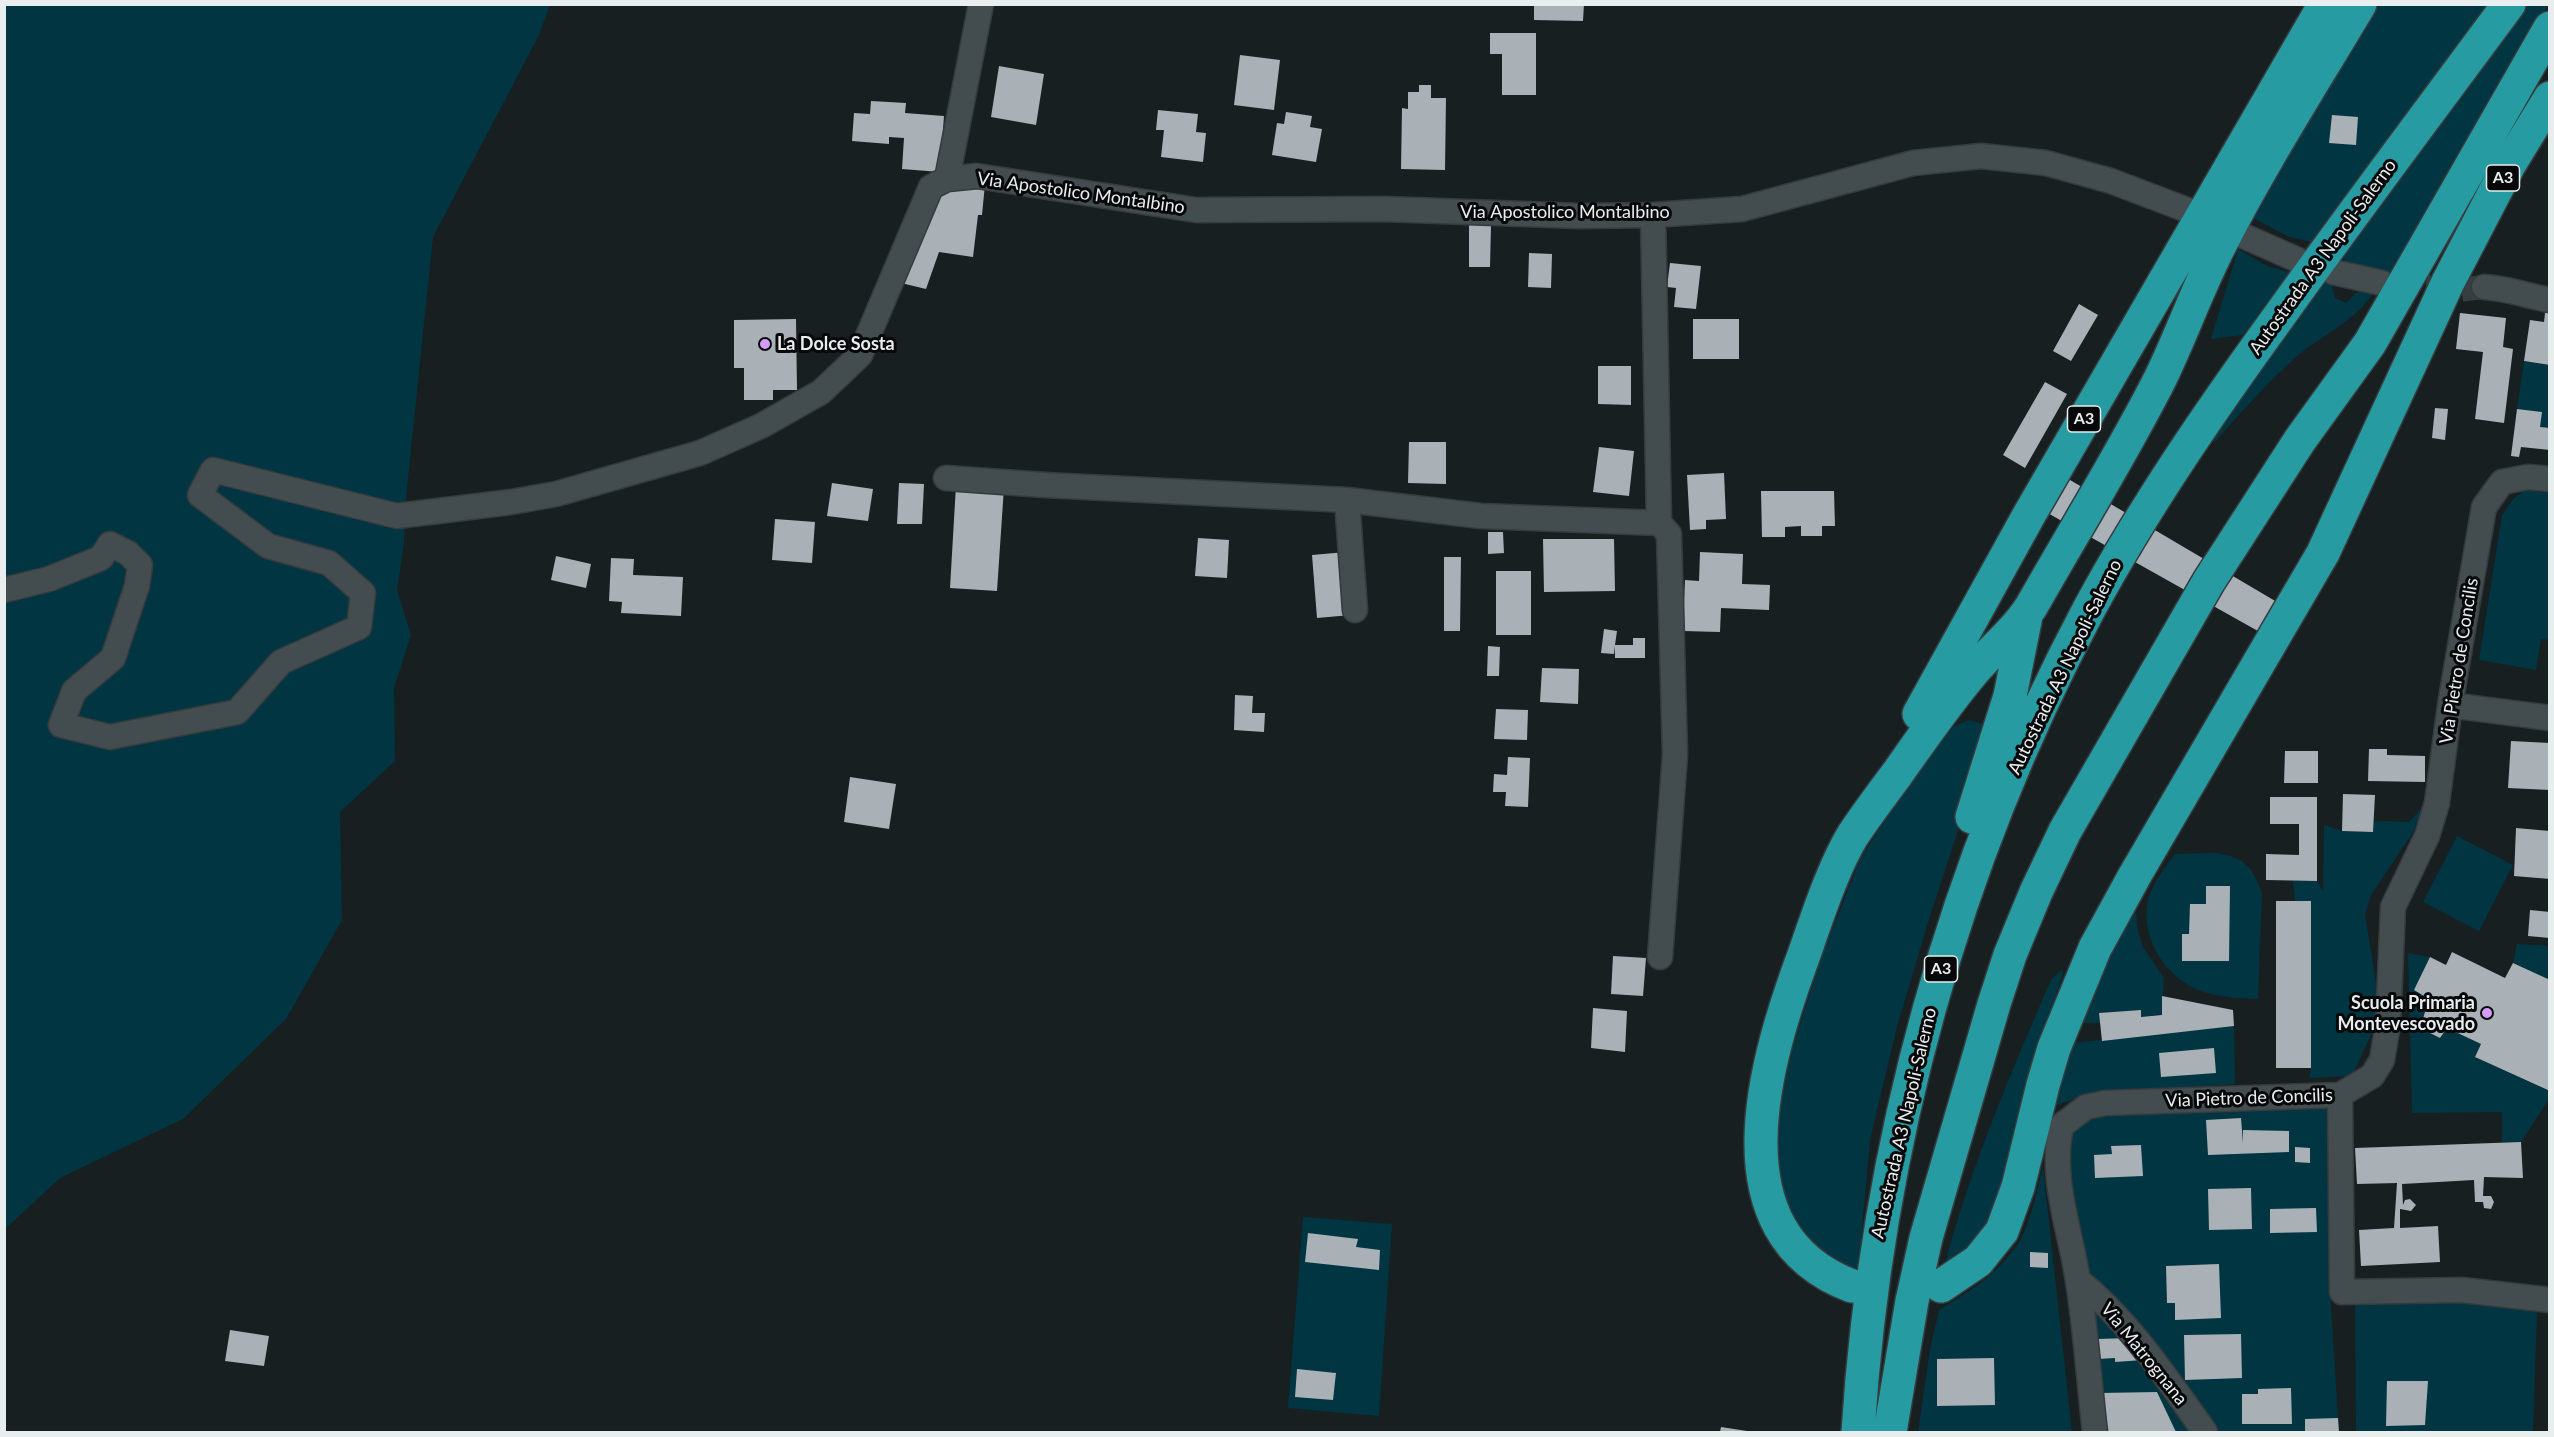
<!DOCTYPE html>
<html>
<head>
<meta charset="utf-8">
<style>
  body { margin:0 }
  #map { position:relative; width:2554px; height:1437px; overflow:hidden; background:#171f21; font-family:Lato,sans-serif }
  canvas { display:block }
  .frame { position:absolute; inset:0; border:6px solid #e8edee; pointer-events:none }
</style>
</head>
<body>
<div id="map">
<canvas width="2554" height="1437"></canvas>
<div class="frame"></div>
</div>
<script>
const g = document.querySelector('canvas').getContext('2d');
g.lineJoin = 'round';
function fillPath(path, color) { g.fillStyle = color; g.fill(path, 'evenodd'); }
function trace(path, color, width, dash) { g.strokeStyle = color; g.lineWidth = width; g.lineCap = dash ? 'butt' : 'round'; g.setLineDash(dash || []); g.stroke(path); }
function label(font, color, halo, rows, align = 'center') {
  g.font = font + ' Lato,sans-serif'; g.lineWidth = 6; g.setLineDash([]); g.textBaseline = 'middle'; g.strokeStyle = halo; g.fillStyle = color; for (const [text, x, y, turn = 0] of rows) {
    g.save(); g.translate(x, y); g.rotate((+turn || 0) * Math.PI / 180); g.textAlign = isNaN(turn) ? turn : align; if (halo) g.strokeText(text, 0, 0); g.fillText(text, 0, 0); g.restore();
  }
}
const green = new Path2D(`
  M5,5H550L539,35L433,237L406,498L404,543L397,590L411,635L394,688L395,761L340,812L342,920L286,1019L183,1119L60,1178L5,1229Z
  M2380,5H2489L2312,242L2289,237L2249,216L2362,23Z
  M2525,5H2548L2389,276L2359,272L2340,256Z
  M2238,249L2269,267L2290,272L2243,335L2211,339Z
  M2321,281L2332,285L2335,298L2346,303L2356,293L2376,288C2359,320 2323,334 2296,357C2267,383 2241,412 2216,441H2212V432Z
  M2524,361L2549,365V428L2540,427L2541,412L2517,409Z
  M2526,490L2549,493V640L2541,639L2536,670L2479,660L2502,515L2514,498Z
  M1969,720L1984,724L1983,755L1929,919L1897,1027L1870,1140L1859,1264L1853,1273L1830,1263L1790,1215L1778,1174L1779,1113L1792,1049L1821,958L1861,857L1928,756L1955,726Z
  M2426,803L2412,834L2371,895L2365,915L2381,1013L2352,1076L2309,1078L2311,1068V902L2295,901L2293,881H2317L2323,891L2324,825L2342,831L2373,832L2374,821L2409,822Z
  M2457,836L2513,865L2479,931L2423,902Z
  M2215,853C2244,857 2252,866 2262,893L2258,999C2240,998 2222,998 2204,992C2167,981 2137,935 2149,897C2154,881 2165,868 2175,854Z
  M2135,900L2138,932L2143,947L2164,978L2162,1015L2141,1017V1010L2100,1013V1023H2076Z
  M2517,944L2549,946V980L2513,963Z
  M2408,953L2430,957L2415,990L2429,999L2420,1028L2440,1038L2447,1028L2481,1044L2475,1057L2549,1091V1099L2521,1142H2502V1112L2412,1113Z
  M2062,969L2063,974L2026,1083L2005,1181L1992,1218L1977,1239L1945,1264C1971,1166 2011,1072 2051,980Z
  M2234,1026L2235,1084L2083,1096L2054,1106L2072,1043Z
  M2328,1108L2330,1292L2339,1432H2103C2099,1381 2098,1328 2090,1277C2082,1229 2062,1182 2072,1133L2091,1118L2106,1116Z
  M2043,1167L2072,1432H1918L1930,1349L1939,1310C1969,1292 1999,1273 2019,1242C2030,1226 2038,1186 2043,1167Z
  M1303,1217L1392,1224L1379,1416L1288,1408Z
  M2461,1303L2537,1312L2533,1432H2356L2355,1304Z`);
const building = new Path2D(`
  M1534,4H1584L1583,21L1534,20Z
  M1490,33H1536V95H1502V54H1490Z
  M1240,55L1280,60L1274,110L1234,105Z
  M999,66L1044,74L1036,125L991,117Z
  M1419,85H1431V98H1446L1445,170L1401,169L1402,108L1408,109V92H1419Z
  M871,101L906,103L905,113L944,116L940,172L902,169L904,138L889,137V144L852,141L854,113L870,114Z
  M1158,110L1198,114L1196,132L1206,133L1203,162L1161,157L1164,130H1156Z
  M1286,112L1312,116L1310,127L1322,129L1316,162L1272,155L1277,123L1284,124Z
  M2332,115L2358,117L2356,145L2329,143Z
  M985,184L982,215H978L973,257L939,252L926,289L901,283L937,198L945,189Z
  M1469,225H1491L1490,267H1469Z
  M1529,253L1552,254L1551,288L1528,287Z
  M1670,263L1701,266L1696,309L1674,307L1676,288L1667,287Z
  M2079,304L2098,315L2071,361L2053,351Z
  M2460,313L2506,318L2503,347L2513,349L2504,423L2475,419L2483,352L2456,349Z
  M2545,313H2550V365L2524,361L2530,320L2544,322Z
  M796,319L797,390H773V400H744V368H734V320Z
  M1693,319H1739V359H1693Z
  M1598,366H1631V405L1598,404Z
  M2045,382L2067,394L2025,468L2003,455Z
  M2435,408L2448,409L2445,440L2432,438Z
  M2517,409L2542,412L2540,427L2550,428V450L2521,447L2519,457L2511,456Z
  M1409,442H1446V484L1408,483Z
  M1599,447L1634,451L1629,496L1593,492Z
  M2048,467L2282,605L2265,635L2028,502Z
  M1724,473L1726,519L1706,520V529L1690,530L1687,475Z
  M832,483L873,489L868,521L827,516Z
  M899,483L924,484L922,524H897Z
  M956,485L1004,487L997,591L950,588Z
  M1761,491H1834L1835,526H1822V536H1801V526L1785,527V537H1762Z
  M775,519L815,522L812,563L772,560Z
  M1488,532H1503L1504,553L1488,554Z
  M1198,538L1229,540L1227,578L1195,576Z
  M1543,539H1614L1615,591L1544,592Z
  M1346,552L1351,615L1317,618L1312,555Z
  M1700,552L1743,554L1742,584L1770,585L1769,610L1721,608L1720,632L1683,631L1685,580L1699,581Z
  M556,556L591,564L586,588L551,580Z
  M1444,557H1461L1460,631H1444Z
  M611,558L634,559L633,575L683,577L681,616L621,613L622,602L609,601Z
  M1496,571H1531V635H1496Z
  M1604,629L1617,631L1615,645H1633V638H1645V658H1615V646L1614,654L1601,653Z
  M1488,646L1500,647L1499,676H1487Z
  M1542,668L1579,669L1578,704L1540,702Z
  M1235,695L1253,696L1252,713H1265L1264,732L1234,730Z
  M1496,709L1528,710L1527,740L1494,739Z
  M2511,741L2550,743V790L2508,788Z
  M2369,749H2387V755L2425,756V782L2368,781Z
  M2285,751H2318V783H2284Z
  M1508,757L1530,758L1528,807L1505,806L1506,792H1493L1494,774L1507,775Z
  M850,777L896,784L889,829L844,822Z
  M2343,794L2375,795L2373,832L2342,831Z
  M2270,797H2317V881L2266,880V854L2299,855V824H2270Z
  M2516,828L2550,831V879L2514,876Z
  M2206,886H2230L2229,961H2182V934H2189L2190,904H2206Z
  M2276,901H2311V1068H2276Z
  M2530,910L2550,912V938L2528,936Z
  M2452,952L2505,978L2513,963L2550,980V1091L2475,1057L2481,1044L2447,1028L2440,1038L2420,1028L2429,999L2414,990L2430,957L2446,965Z
  M1613,956L1646,958L1643,996L1611,994Z
  M2162,996L2233,1010L2234,1026L2102,1041L2099,1013L2141,1010V1017L2162,1015Z
  M1593,1008L1627,1011L1625,1052L1591,1048Z
  M2214,1048L2216,1073L2161,1077L2159,1053Z
  M2241,1118L2243,1143V1130L2289,1131V1152L2208,1155L2206,1120Z
  M2521,1142L2523,1178L2484,1177L2483,1196H2491L2494,1202L2491,1209L2484,1208L2483,1202H2475L2474,1180L2402,1184L2403,1205L2405,1200L2410,1199L2416,1205L2411,1211L2400,1209V1228L2438,1226L2440,1262L2361,1266L2359,1230L2394,1228L2397,1183L2357,1184L2355,1148Z
  M2141,1145L2143,1176L2095,1178L2094,1155L2112,1154L2111,1146Z
  M2295,1147L2310,1148V1163L2295,1162Z
  M2251,1188L2252,1229L2209,1230L2208,1189Z
  M2316,1208L2317,1232L2270,1233V1209Z
  M1308,1233L1358,1239L1356,1247L1380,1250L1379,1270L1305,1262Z
  M2030,1252L2048,1253V1268L2030,1267Z
  M2219,1264L2221,1318L2175,1320V1303H2167L2166,1266Z
  M230,1330L269,1336L264,1366L225,1361Z
  M2241,1334L2242,1378L2185,1380L2184,1335Z
  M2129,1338L2143,1360L2115,1362V1358L2098,1359L2097,1339Z
  M1994,1358L1995,1405L1937,1406V1359Z
  M1297,1369L1336,1373L1333,1400L1295,1397Z
  M2387,1381H2428L2425,1425L2386,1426Z
  M2291,1388L2292,1424H2242V1394H2258V1389Z
  M2157,1392L2176,1432H2103L2100,1393Z
  M2338,1418L2339,1432H2305V1419Z
  M1721,1427L1747,1431V1432H1720Z`);
const minorTunnel = new Path2D(`
  M2390,284L2457,290L2484,287`);
const minor = new Path2D(`
  M947,179L981,4
  M1653,215L1659,523L1669,534L1675,755L1660,957
  M2239,234L2298,260
  M2333,272L2382,283
  M2484,287C2507,288 2527,296 2550,300
  M946,478L1045,485L1347,500L1481,516L1659,523
  M1347,500L1355,610
  M4,590L49,579L101,558L110,544L128,553L140,565L137,586L113,658L74,691L61,725L110,737L237,712L281,662L359,627L363,593L329,563L268,546L200,495L213,470L397,516L511,502L556,494L700,453L761,426L821,392L860,355L931,187L947,179L977,176L1196,210L1384,209L1580,216L1653,215L1742,209L1913,163L1981,156L2046,163L2111,181L2190,211
  M2450,705L2550,718
  M2340,1095L2342,1292L2462,1290L2550,1300
  M2078,1280C2130,1322 2167,1379 2205,1432
  M2095,1432C2089,1382 2086,1331 2078,1281C2070,1228 2050,1180 2061,1126L2086,1107L2105,1103L2340,1095L2372,1076L2382,1060L2388,1024L2393,907L2427,836L2437,803L2450,705L2484,507L2502,482L2528,477L2550,479`);
const highway = new Path2D(`
  M1919,714L2029,515L2325,4
  M1972,817L2010,696L2026,616
  M1852,1286C1711,1233 1766,1057 1805,952C1817,917 1834,866 1853,835C1867,814 1882,794 1897,774C1921,740 1945,705 1972,673C1993,648 2020,628 2035,600C2077,526 2122,454 2160,379C2182,334 2198,287 2221,243C2263,161 2313,83 2360,4
  M1941,1286L1978,1261L2002,1231L2018,1187L2043,1085L2054,1048L2095,948L2135,875L2323,553L2448,282L2509,165L2550,98
  M1858,1432C1876,1147 1953,864 2088,611C2144,507 2211,410 2280,315C2355,210 2432,108 2509,4
  M1890,1432L1912,1301L1926,1238L1994,1004L2010,955L2036,892L2065,831L2209,581L2300,440L2370,343L2550,28`);
const markers = [
  [765,344,6,"#d69bfa"],
  [2487,1013,6,"#d69bfa"]
];
const shields = [
  [2503,178,33],
  [2084,419,33],
  [1941,969,33]
];
const shieldNames = [
  ["A3",2503,178],
  ["A3",2084,419],
  ["A3",1941,969]
];
const streetNames = [
  ["Via Apostolico Montalbino",1081,193,8],
  ["Via Apostolico Montalbino",1565,212],
  ["Autostrada A3 Napoli-Salerno",2323,257,-54],
  ["Via Pietro de Concilis",2459,661,-81],
  ["Autostrada A3 Napoli-Salerno",2065,667,-64],
  ["Via Pietro de Concilis",2249,1098,-2],
  ["Autostrada A3 Napoli-Salerno",1904,1123,-77],
  ["Via Matrognana",2144,1354,51]
];
const poiNames = [
  ["La Dolce Sosta",777,344],
  ["Scuola Primaria",2475,1003,"right"],
  ["Montevescovado",2475,1024,"right"]
];
fillPath(green, '#013542');
fillPath(building, '#a9b1b7');
trace(minorTunnel, '#363e40', 24, [24, 12]);
trace(minor, '#363b3d', 27);
trace(highway, '#363b3d', 36);
trace(minor, '#434c4f', 24);
trace(highway, '#279ba2', 33);
for (const [x, y, r, color] of markers) { const dot = new Path2D(); dot.arc(x, y, r, 0, 2 * Math.PI); g.fillStyle = color; g.fill(dot); trace(dot, '#060809', 2); }
for (const [x, y, w] of shields) { const box = new Path2D(); box.roundRect(x - w / 2, y - 13, w, 26, 4.5); g.fillStyle = '#060809'; g.fill(box); trace(box, '#e8edee', 1.5); }
label('bold 16px', '#e8edee', null, shieldNames);
label('18px', '#e8edee', '#060809', streetNames);
label('bold 18px', '#e8edee', '#060809', poiNames, 'left');
</script>
</body>
</html>
